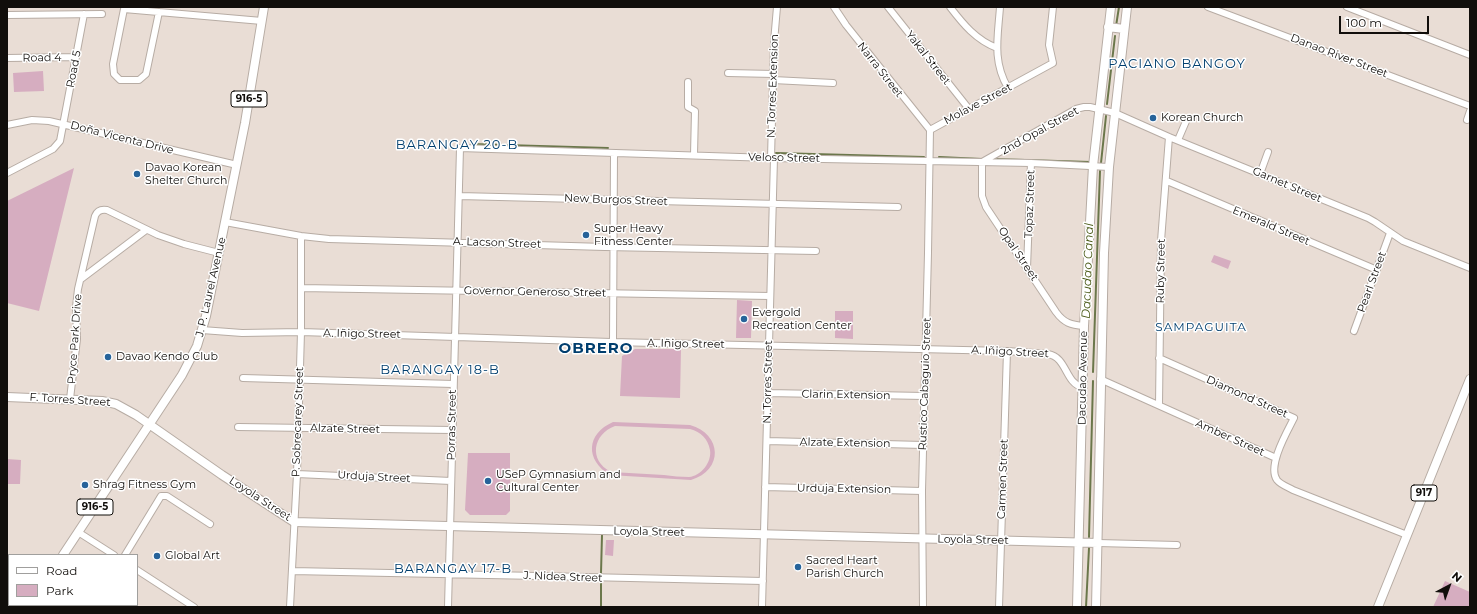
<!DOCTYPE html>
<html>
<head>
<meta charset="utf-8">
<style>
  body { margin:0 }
  #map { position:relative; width:1477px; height:614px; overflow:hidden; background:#e9ddd5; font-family:Montserrat,sans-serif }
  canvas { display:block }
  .frame { position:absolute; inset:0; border:8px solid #110e0b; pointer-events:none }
  .legend { position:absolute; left:8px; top:554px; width:130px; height:52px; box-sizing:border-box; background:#fff; border:1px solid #a09f9d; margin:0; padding:5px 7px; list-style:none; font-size:12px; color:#110e0b }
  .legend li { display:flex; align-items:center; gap:8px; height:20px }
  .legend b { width:20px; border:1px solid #a09f9d }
  .north { position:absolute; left:1429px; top:566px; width:40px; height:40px; -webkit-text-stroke:3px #fff; paint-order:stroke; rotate:41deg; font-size:11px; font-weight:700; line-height:16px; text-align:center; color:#110e0b }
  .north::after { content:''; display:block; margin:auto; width:14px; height:18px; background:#110e0b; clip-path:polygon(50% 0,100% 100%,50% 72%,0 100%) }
  .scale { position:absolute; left:1339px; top:16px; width:90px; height:18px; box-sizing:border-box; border:2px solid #110e0b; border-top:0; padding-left:5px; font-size:12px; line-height:14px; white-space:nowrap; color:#110e0b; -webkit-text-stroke:3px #fff; paint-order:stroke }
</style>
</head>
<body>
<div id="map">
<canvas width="1477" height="614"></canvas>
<div class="frame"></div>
<ul class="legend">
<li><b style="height:5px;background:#fff"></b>Road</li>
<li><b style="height:11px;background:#d6adc0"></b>Park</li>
</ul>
<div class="north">N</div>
<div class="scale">100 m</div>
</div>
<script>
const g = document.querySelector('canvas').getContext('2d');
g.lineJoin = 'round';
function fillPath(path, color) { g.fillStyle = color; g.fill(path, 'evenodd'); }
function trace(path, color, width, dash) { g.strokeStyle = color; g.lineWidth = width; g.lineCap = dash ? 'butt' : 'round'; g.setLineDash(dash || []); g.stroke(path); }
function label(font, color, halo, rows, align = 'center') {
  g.font = font + ' Montserrat,sans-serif'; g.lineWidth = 3; g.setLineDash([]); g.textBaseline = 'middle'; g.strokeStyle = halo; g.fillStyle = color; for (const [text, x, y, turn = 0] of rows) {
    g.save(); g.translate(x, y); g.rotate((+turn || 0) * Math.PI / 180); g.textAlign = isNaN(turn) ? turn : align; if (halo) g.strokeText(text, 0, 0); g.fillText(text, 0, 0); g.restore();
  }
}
const green = new Path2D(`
  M43,71L44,91L14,92L13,73Z
  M74,168L39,311L7,303V201Z
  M1214,255L1231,261L1228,269L1211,262Z
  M737,300L752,301L751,338H736Z
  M835,311H853V339L835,338Z
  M635,349H681L680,398L620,396L622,356Z
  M613,422L690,425C722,434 724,470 691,480L610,475C585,460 586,434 613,422ZM615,426L690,429C701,432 708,439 710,450C712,462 701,476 689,477C681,477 672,476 664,475C647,474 629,473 611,472C588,460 593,434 615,426Z
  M468,453H510V511L506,515H470L465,510Z
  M7,459L21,460L20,484H7Z
  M606,540H614L613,556L605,555Z
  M1445,581L1470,592V607H1433Z`);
const stream = new Path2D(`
  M1116,26L1119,7
  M1107,104L1115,36
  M471,144L608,148
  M776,153L924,157
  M939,157L982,159
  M993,159L1090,162
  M1101,163L1106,116
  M1093,372L1100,171
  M1089,537L1093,381
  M601,573L602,535
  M601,583V607
  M1086,607L1089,548`);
const minor = new Path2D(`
  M834,7L846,25L930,130
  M888,7L969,109
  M950,7C963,24 976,40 997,48
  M1000,7C998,36 992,61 1008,88
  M1208,7L1470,106
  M1347,7L1470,55
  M159,12L146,74L139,80H120L114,74L113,64L124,9L262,21
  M7,15L102,14
  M7,58L76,57
  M728,73L774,74
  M773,80L833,83
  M688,82V107L695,111L694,155
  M1467,120L1470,111
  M7,125L32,120L49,121L237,165
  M930,130L1053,63L1049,45L1053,7
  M1178,140L1187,119
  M771,158L774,42L777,7
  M7,173L53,149L60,141L84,14
  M1260,174L1268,152
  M1167,181L1377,270
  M459,196L898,207
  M225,222L301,236L329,239L605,247L816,251
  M1027,268L1031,163
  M81,279L146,230
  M301,288L770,296
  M1084,326C1071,325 1064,323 1056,312L986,207L982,196V162L1076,109L1084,107H1090L1115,113L1169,137L1368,218L1375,222L1403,241L1470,268
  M202,330L242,333L301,332L611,342L1007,351L1048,354C1067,357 1065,383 1082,387
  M1354,331L1390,233
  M613,342L614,153
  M1159,358L1294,418C1287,432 1267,466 1277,480C1281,485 1288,487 1293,490L1407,535
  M243,378L453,384
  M1100,379L1276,458
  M768,393L924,396
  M70,399L77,339L76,307L78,289L95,216C97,211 101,209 107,210L158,235L184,244L219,253
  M1159,405L1161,241L1169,137
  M238,427L452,430
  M767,441L923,445
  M297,474L451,481
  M765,487L922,491
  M78,532L114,555
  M1098,543L1177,545
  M125,555L161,496H167L210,524
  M137,570L194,607
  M292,571C449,573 606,578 763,581
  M290,607L297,474L301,332V236
  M448,607L460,148L771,158L1031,163L1109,167
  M762,607L774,158
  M923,607L922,491L928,253L930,130
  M999,607L1007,351`);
const major = new Path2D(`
  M1108,27L1124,29
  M7,397L102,401L116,404L136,415L222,475L294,522L1098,543
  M63,555L182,375L197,346L206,316L245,123L264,7
  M29,607L30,605
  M1077,607L1084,326L1089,241L1093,166L1111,7
  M1096,607L1104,253L1109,167L1127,7
  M1378,607L1470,379`);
const markers = [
  [1153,118,4,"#27639a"],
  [137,174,4,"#27639a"],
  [586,235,4,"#27639a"],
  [744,319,4,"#27639a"],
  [108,357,4,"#27639a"],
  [488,481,4,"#27639a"],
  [85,485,4,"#27639a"],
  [157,556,4,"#27639a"],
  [798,567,4,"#27639a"]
];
const shields = [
  [249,99,36],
  [1424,493,26],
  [95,507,36]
];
const shieldNames = [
  ["916-5",249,99],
  ["917",1424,493],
  ["916-5",95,507]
];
const streetNames = [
  ["Danao River Street",1339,56,21],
  ["Road 4",42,58,-1],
  ["Yakal Street",928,58,52],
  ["Road 5",74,69,-79],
  ["Narra Street",880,70,52],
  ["N. Torres Extension",773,86,-88],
  ["Molave Street",978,104,-28],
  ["2nd Opal Street",1040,131,-29],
  ["Doña Vicenta Drive",122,138,14],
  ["Veloso Street",784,158,1],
  ["Garnet Street",1287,185,23],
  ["New Burgos Street",616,200,2],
  ["Topaz Street",1030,204,-88],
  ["Emerald Street",1271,226,23],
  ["A. Lacson Street",497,243,2],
  ["Opal Street",1018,254,56],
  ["Ruby Street",1161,271,-89],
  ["Pearl Street",1372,282,-70],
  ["J. P. Laurel Avenue",211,287,-77],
  ["Governor Generoso Street",535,292,1],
  ["A. Iñigo Street",362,334,1],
  ["Pryce Park Drive",75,339,-86],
  ["A. Iñigo Street",686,344,1],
  ["A. Iñigo Street",1010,352,3],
  ["Dacudao Avenue",1083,378,-89],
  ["N. Torres Street",768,382,-89],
  ["Rustico Cabaguio Street",925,384,-88],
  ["Clarin Extension",846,395,1],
  ["Diamond Street",1247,397,24],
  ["F. Torres Street",70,400,4],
  ["P. Sobrecarey Street",298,422,-88],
  ["Porras Street",452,425,-89],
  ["Alzate Street",345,429,1],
  ["Amber Street",1230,438,24],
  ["Alzate Extension",845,443,1],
  ["Urduja Street",374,477,3],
  ["Carmen Street",1003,479,-88],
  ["Urduja Extension",844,489,1],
  ["Loyola Street",260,499,33],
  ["Loyola Street",649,532,1],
  ["Loyola Street",973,540,1],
  ["J. Nidea Street",563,577,2]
];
const poiNames = [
  ["Korean Church",1161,118],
  ["Davao Korean",145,168],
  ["Shelter Church",145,181],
  ["Super Heavy",594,229],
  ["Fitness Center",594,242],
  ["Evergold",752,313],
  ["Recreation Center",752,326],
  ["Davao Kendo Club",116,357],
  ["USeP Gymnasium and",496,475],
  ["Cultural Center",496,488],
  ["Shrag Fitness Gym",93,485],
  ["Global Art",165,556],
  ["Sacred Heart",806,561],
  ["Parish Church",806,574]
];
const waterNames = [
  ["Dacudao Canal",1088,271,-88]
];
const neighbourhoodNames = [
  ["SAMPAGUITA",1201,327]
];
const quarterNames = [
  ["PACIANO BANGOY",1177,64],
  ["BARANGAY 20-B",457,145],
  ["BARANGAY 18-B",440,370],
  ["BARANGAY 17-B",453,569]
];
const districtNames = [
  ["OBRERO",596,349]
];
fillPath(green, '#d6adc0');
trace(stream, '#6b774b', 2);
trace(minor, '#b7aca4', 8);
trace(major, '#b7aca4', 10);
trace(minor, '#fff', 6);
trace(major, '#fff', 8);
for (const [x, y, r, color] of markers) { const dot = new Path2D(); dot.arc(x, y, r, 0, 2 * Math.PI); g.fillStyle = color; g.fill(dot); trace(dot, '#fff', 1.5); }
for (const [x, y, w] of shields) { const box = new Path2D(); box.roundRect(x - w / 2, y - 8, w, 16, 3); g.fillStyle = '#fff'; g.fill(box); trace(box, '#110e0b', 1); }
label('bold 10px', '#110e0b', null, shieldNames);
label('11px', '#110e0b', '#fff', streetNames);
label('11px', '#110e0b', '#fff', poiNames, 'left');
label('italic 12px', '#475713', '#fff', waterNames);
g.letterSpacing = '1px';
label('12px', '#003e6e', '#fff', neighbourhoodNames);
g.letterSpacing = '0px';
g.letterSpacing = '1px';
label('13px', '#003e6e', '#fff', quarterNames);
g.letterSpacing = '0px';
g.letterSpacing = '1px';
label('bold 15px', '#003e6e', '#fff', districtNames);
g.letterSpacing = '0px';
</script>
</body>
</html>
